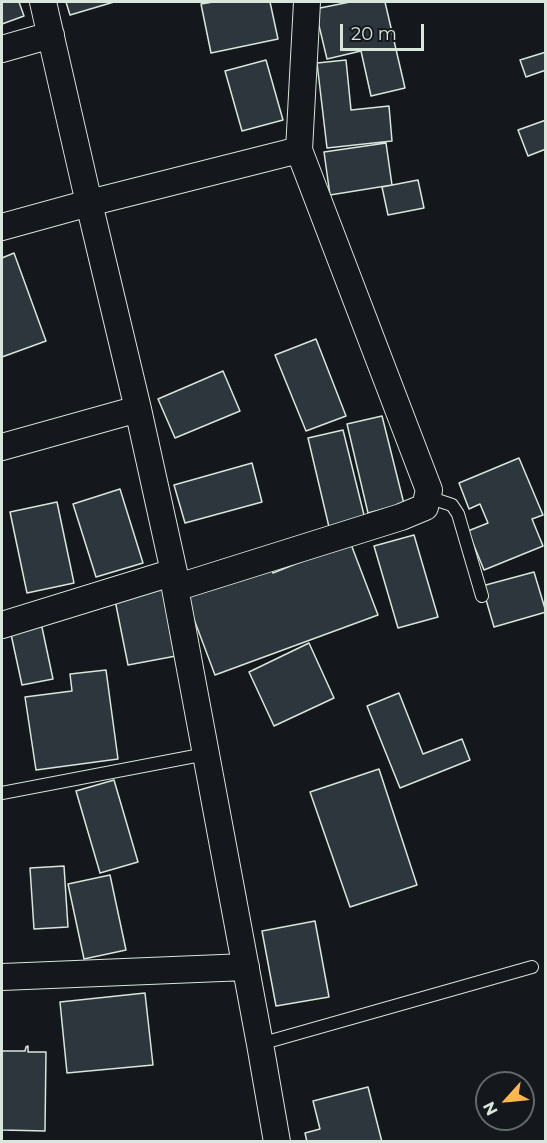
<!DOCTYPE html>
<html>
<head>
<meta charset="utf-8">
<style>
  body { margin:0 }
  #map { position:relative; width:547px; height:1143px; overflow:hidden; background:#14181c; font-family:Montserrat,sans-serif }
  canvas { display:block }
  .frame { position:absolute; inset:0; border:3px solid #d8e6dc; pointer-events:none }
  .north { position:absolute; left:475px; top:1071px; width:60px; height:60px; box-sizing:border-box; background:#14181c; border:2px solid #626a69; border-radius:50%; rotate:243deg; font-size:16px; font-weight:700; line-height:24px; text-align:center; color:#d8e6dc }
  .north::after { content:''; display:block; margin:auto; width:21px; height:27px; background:#ffb74d; clip-path:polygon(50% 0,100% 100%,50% 72%,0 100%) }
  .scale { position:absolute; left:340px; top:24px; width:84px; height:27px; box-sizing:border-box; border:3px solid #d8e6dc; border-top:0; padding-left:8px; font-size:18px; line-height:21px; white-space:nowrap; color:#d8e6dc; -webkit-text-stroke:4px #14181c; paint-order:stroke }
</style>
</head>
<body>
<div id="map">
<canvas width="547" height="1143"></canvas>
<div class="frame"></div>
<div class="north">N</div>
<div class="scale">20 m</div>
</div>
<script>
const g = document.querySelector('canvas').getContext('2d');
g.lineJoin = 'round';
function fillPath(path, color) { g.fillStyle = color; g.fill(path, 'evenodd'); }
function trace(path, color, width, dash) { g.strokeStyle = color; g.lineWidth = width; g.lineCap = dash ? 'butt' : 'round'; g.setLineDash(dash || []); g.stroke(path); }
const building = new Path2D(`
  M2,2H19L24,16L2,24Z
  M66,2H114L70,15Z
  M213,2H270L278,39L211,53L201,4Z
  M350,2H385L405,88L371,96L361,51L327,59L315,9Z
  M546,52V70L526,77L520,60Z
  M266,60L283,120L242,131L225,71Z
  M346,60L351,110L389,106L392,141L327,148L317,63Z
  M546,120V149L528,156L518,130Z
  M386,143L392,185L330,195L324,152Z
  M418,180L424,208L388,215L382,187Z
  M14,253L46,341L2,357V258Z
  M316,339L346,416L306,431L275,355Z
  M223,371L240,411L175,438L158,399Z
  M382,416L404,504L368,513L347,424Z
  M343,430L365,519L329,527L308,438Z
  M519,458L543,515L532,519L543,546L484,570L468,531L488,523L480,504L469,509L459,483Z
  M252,463L262,502L185,523L174,485Z
  M120,489L143,563L96,577L73,504Z
  M57,502L74,583L27,593L10,512Z
  M414,535L438,617L398,628L374,546Z
  M349,539L378,615L215,675L186,598L271,567L273,573L308,559Z
  M534,572L546,612L494,627L482,586Z
  M162,586L176,656L128,665L114,595Z
  M40,618L53,679L22,685L9,625Z
  M309,643L334,698L274,726L249,672Z
  M106,670L118,759L36,770L25,697L72,691L70,674Z
  M399,693L423,754L462,739L470,760L400,788L367,706Z
  M379,769L417,885L350,907L310,792Z
  M114,780L138,862L100,873L76,791Z
  M64,866L68,927L34,929L30,868Z
  M110,875L126,950L84,959L68,884Z
  M315,921L329,997L276,1006L262,931Z
  M145,993L153,1065L67,1073L60,1002Z
  M28,1046V1052H46L45,1131L2,1130V1051H25L26,1047Z
  M368,1087L382,1142H307L305,1133L320,1129L313,1101Z`);
const lane = new Path2D(`
  M428,497L452,505L458,514L482,596
  M2,793L206,754
  M260,1044L532,967`);
const street = new Path2D(`
  M2,49L51,35
  M2,227L89,203L43,2
  M2,447L138,409
  M175,588L401,517L425,507L429,490L299,150L307,2
  M2,625L174,572
  M2,977L246,967
  M277,1142L260,1044L175,588L174,572L138,409L89,203L299,150`);
fillPath(building, '#2c363c');
trace(building, '#d8e6dc', 1.5);
trace(lane, '#d8e6dc', 14);
trace(street, '#d8e6dc', 28);
trace(lane, '#14181c', 12);
trace(street, '#14181c', 26);
</script>
</body>
</html>
